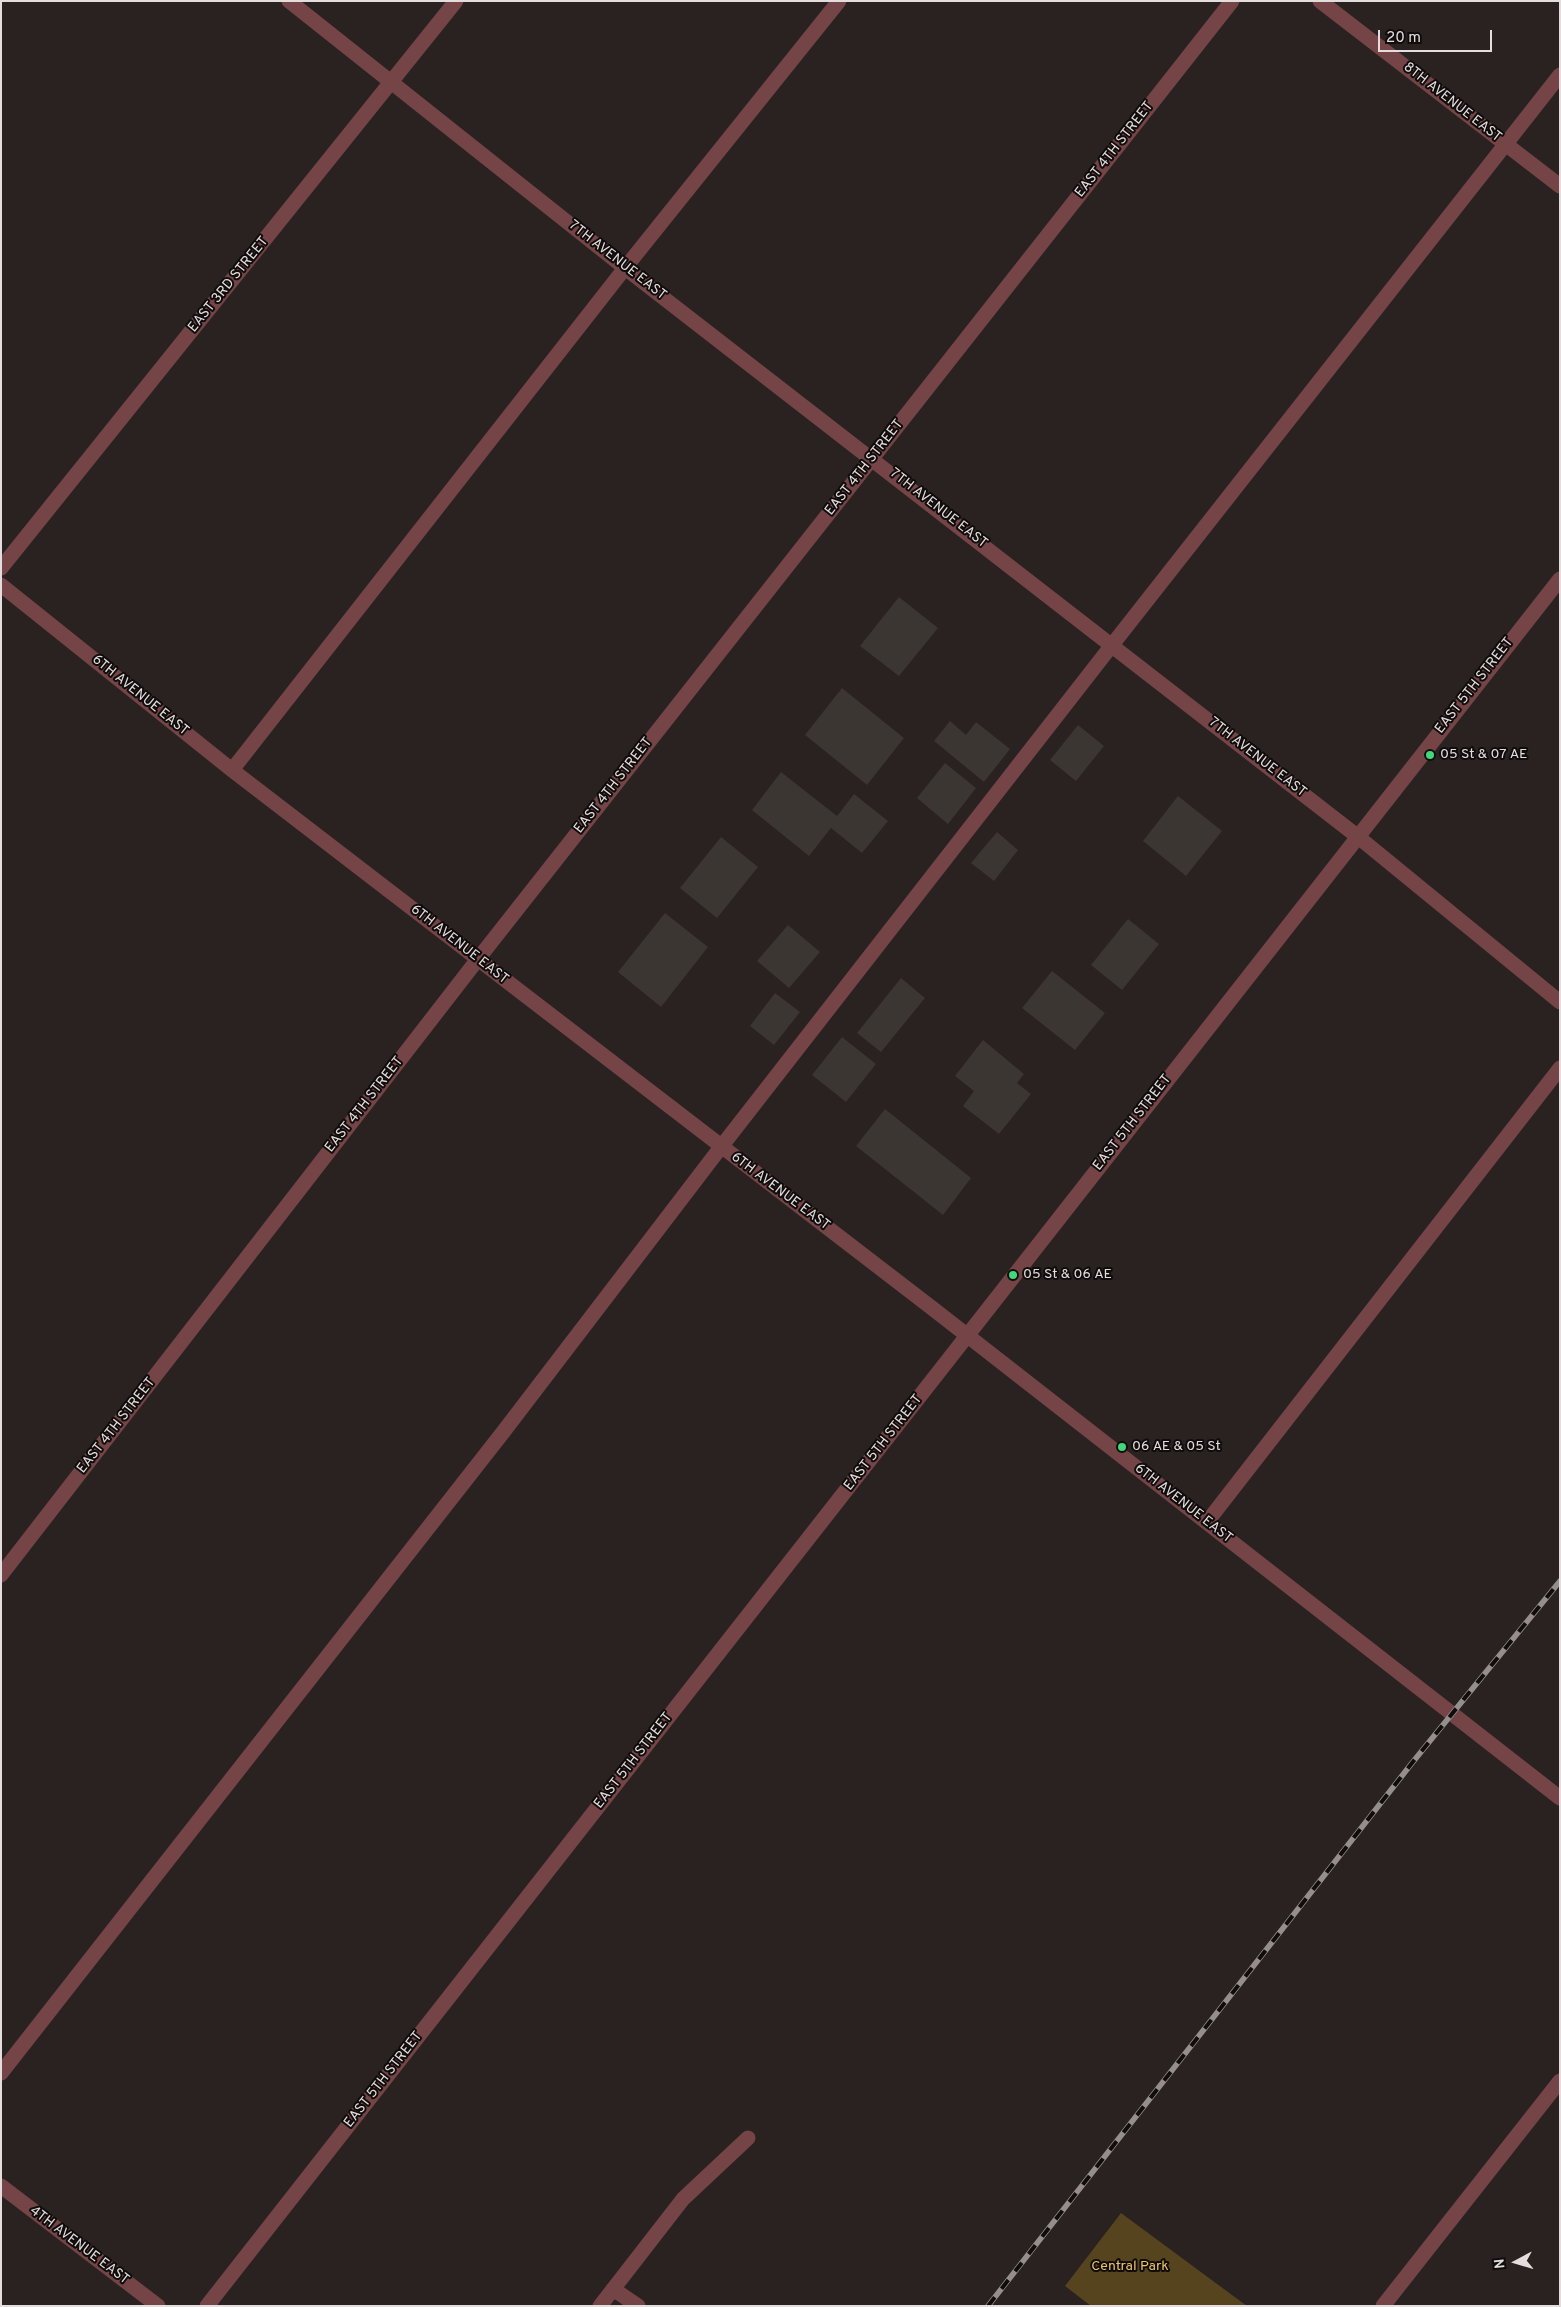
<!DOCTYPE html>
<html>
<head>
<meta charset="utf-8">
<style>
  body { margin:0 }
  #map { position:relative; width:1561px; height:2307px; overflow:hidden; background:#292220; font-family:Overpass,sans-serif }
  canvas { display:block }
  .frame { position:absolute; inset:0; border:2px solid #e3dedd; pointer-events:none }
  .north { position:absolute; left:1491px; top:2237px; width:50px; height:50px; -webkit-text-stroke:4px #0f0c0b; paint-order:stroke; rotate:264deg; font-size:14px; font-weight:700; line-height:20px; text-align:center; color:#e3dedd }
  .north::after { content:''; display:block; margin:auto; width:18px; height:22px; background:#e3dedd; clip-path:polygon(50% 0,100% 100%,50% 72%,0 100%) }
  .scale { position:absolute; left:1378px; top:30px; width:114px; height:22px; box-sizing:border-box; border:2px solid #e3dedd; border-top:0; padding-left:6px; font-size:15px; line-height:18px; white-space:nowrap; color:#e3dedd; -webkit-text-stroke:4px #0f0c0b; paint-order:stroke }
</style>
</head>
<body>
<div id="map">
<canvas width="1561" height="2307"></canvas>
<div class="frame"></div>
<div class="north">N</div>
<div class="scale">20 m</div>
</div>
<script>
const g = document.querySelector('canvas').getContext('2d');
g.lineJoin = 'round';
function fillPath(path, color) { g.fillStyle = color; g.fill(path, 'evenodd'); }
function trace(path, color, width, dash) { g.strokeStyle = color; g.lineWidth = width; g.lineCap = dash ? 'butt' : 'round'; g.setLineDash(dash || []); g.stroke(path); }
function label(font, color, halo, rows, align = 'center') {
  g.font = font + ' Overpass,sans-serif'; g.lineWidth = 4; g.setLineDash([]); g.textBaseline = 'middle'; g.strokeStyle = halo; g.fillStyle = color; for (const [text, x, y, turn = 0] of rows) {
    g.save(); g.translate(x, y); g.rotate((+turn || 0) * Math.PI / 180); g.textAlign = isNaN(turn) ? turn : align; if (halo) g.strokeText(text, 0, 0); g.fillText(text, 0, 0); g.restore();
  }
}
const green = new Path2D(`
  M1121,2213L1232,2295L1247,2306H1091L1065,2286Z`);
const building = new Path2D(`
  M899,597L938,628L899,676L860,646Z
  M842,688L904,738L867,785L805,735Z
  M950,721L966,735L976,722L1010,749L984,782L934,741Z
  M1078,725L1104,746L1076,781L1050,760Z
  M945,763L976,788L948,824L917,798Z
  M781,772L837,816L854,794L888,821L862,853L831,828L809,856L752,810Z
  M1178,796L1222,831L1186,876L1143,841Z
  M997,832L1018,850L994,881L971,863Z
  M721,837L758,867L717,918L680,888Z
  M665,913L708,947L661,1007L618,972Z
  M1128,919L1159,944L1122,990L1091,965Z
  M788,925L820,952L789,988L757,961Z
  M1052,971L1105,1013L1075,1050L1022,1008Z
  M901,978L925,998L881,1052L857,1033Z
  M775,993L800,1012L774,1045L750,1026Z
  M842,1037L876,1064L846,1102L812,1075Z
  M983,1040L1024,1074L1017,1083L1031,1094L999,1134L963,1106L974,1091L955,1076Z
  M885,1109L971,1178L943,1215L856,1146Z`);
const minor = new Path2D(`
  M289,1L625,268L1357,836L1560,1002
  M1320,1L1560,186
  M1,568L456,1
  M1,585L232,770L932,1308L1560,1798
  M232,770L625,268L839,1
  M1207,1522L1560,1068
  M1,1575L478,959L1232,1
  M1,2073L504,1431L721,1147L1112,645L1560,75
  M1,2186L158,2306
  M613,2289L638,2306
  M207,2306L1560,579
  M600,2306L683,2199L748,2138
  M1383,2306L1560,2081`);
const rail = new Path2D(`
  M988,2306L1412,1763L1560,1581`);
const markers = [
  [1430,755,5,"#42d77c"],
  [1013,1275,5,"#42d77c"],
  [1122,1447,5,"#42d77c"]
];
const streetNames = [
  ["8TH AVENUE EAST",1452,103,38],
  ["EAST 4TH STREET",1115,150,-52],
  ["7TH AVENUE EAST",617,261,38],
  ["EAST 3RD STREET",229,285,-51],
  ["EAST 4TH STREET",865,468,-52],
  ["7TH AVENUE EAST",938,509,38],
  ["EAST 5TH STREET",1475,686,-52],
  ["6TH AVENUE EAST",140,696,39],
  ["7TH AVENUE EAST",1257,758,38],
  ["EAST 4TH STREET",614,786,-52],
  ["6TH AVENUE EAST",459,945,38],
  ["EAST 4TH STREET",365,1105,-52],
  ["EAST 5TH STREET",1133,1123,-52],
  ["6TH AVENUE EAST",780,1192,37],
  ["EAST 4TH STREET",117,1426,-52],
  ["EAST 5TH STREET",884,1443,-52],
  ["6TH AVENUE EAST",1183,1504,38],
  ["EAST 5TH STREET",634,1761,-52],
  ["EAST 5TH STREET",384,2080,-52],
  ["4TH AVENUE EAST",79,2246,37]
];
const poiNames = [
  ["05 St & 07 AE",1440,755],
  ["05 St & 06 AE",1023,1275],
  ["06 AE & 05 St",1132,1447]
];
const parkNames = [
  ["Central Park",1130,2267]
];
fillPath(green, '#55441e');
fillPath(building, '#3b3631');
trace(minor, '#754447', 15);
trace(rail, '#948f8d', 5.5);
trace(rail, '#0f0c0b', 4, [11]);
for (const [x, y, r, color] of markers) { const dot = new Path2D(); dot.arc(x, y, r, 0, 2 * Math.PI); g.fillStyle = color; g.fill(dot); trace(dot, '#0f0c0b', 2); }
label('14px', '#e3dedd', '#0f0c0b', streetNames);
label('14px', '#e3dedd', '#0f0c0b', poiNames, 'left');
label('14px', '#eec367', '#0f0c0b', parkNames);
</script>
</body>
</html>
